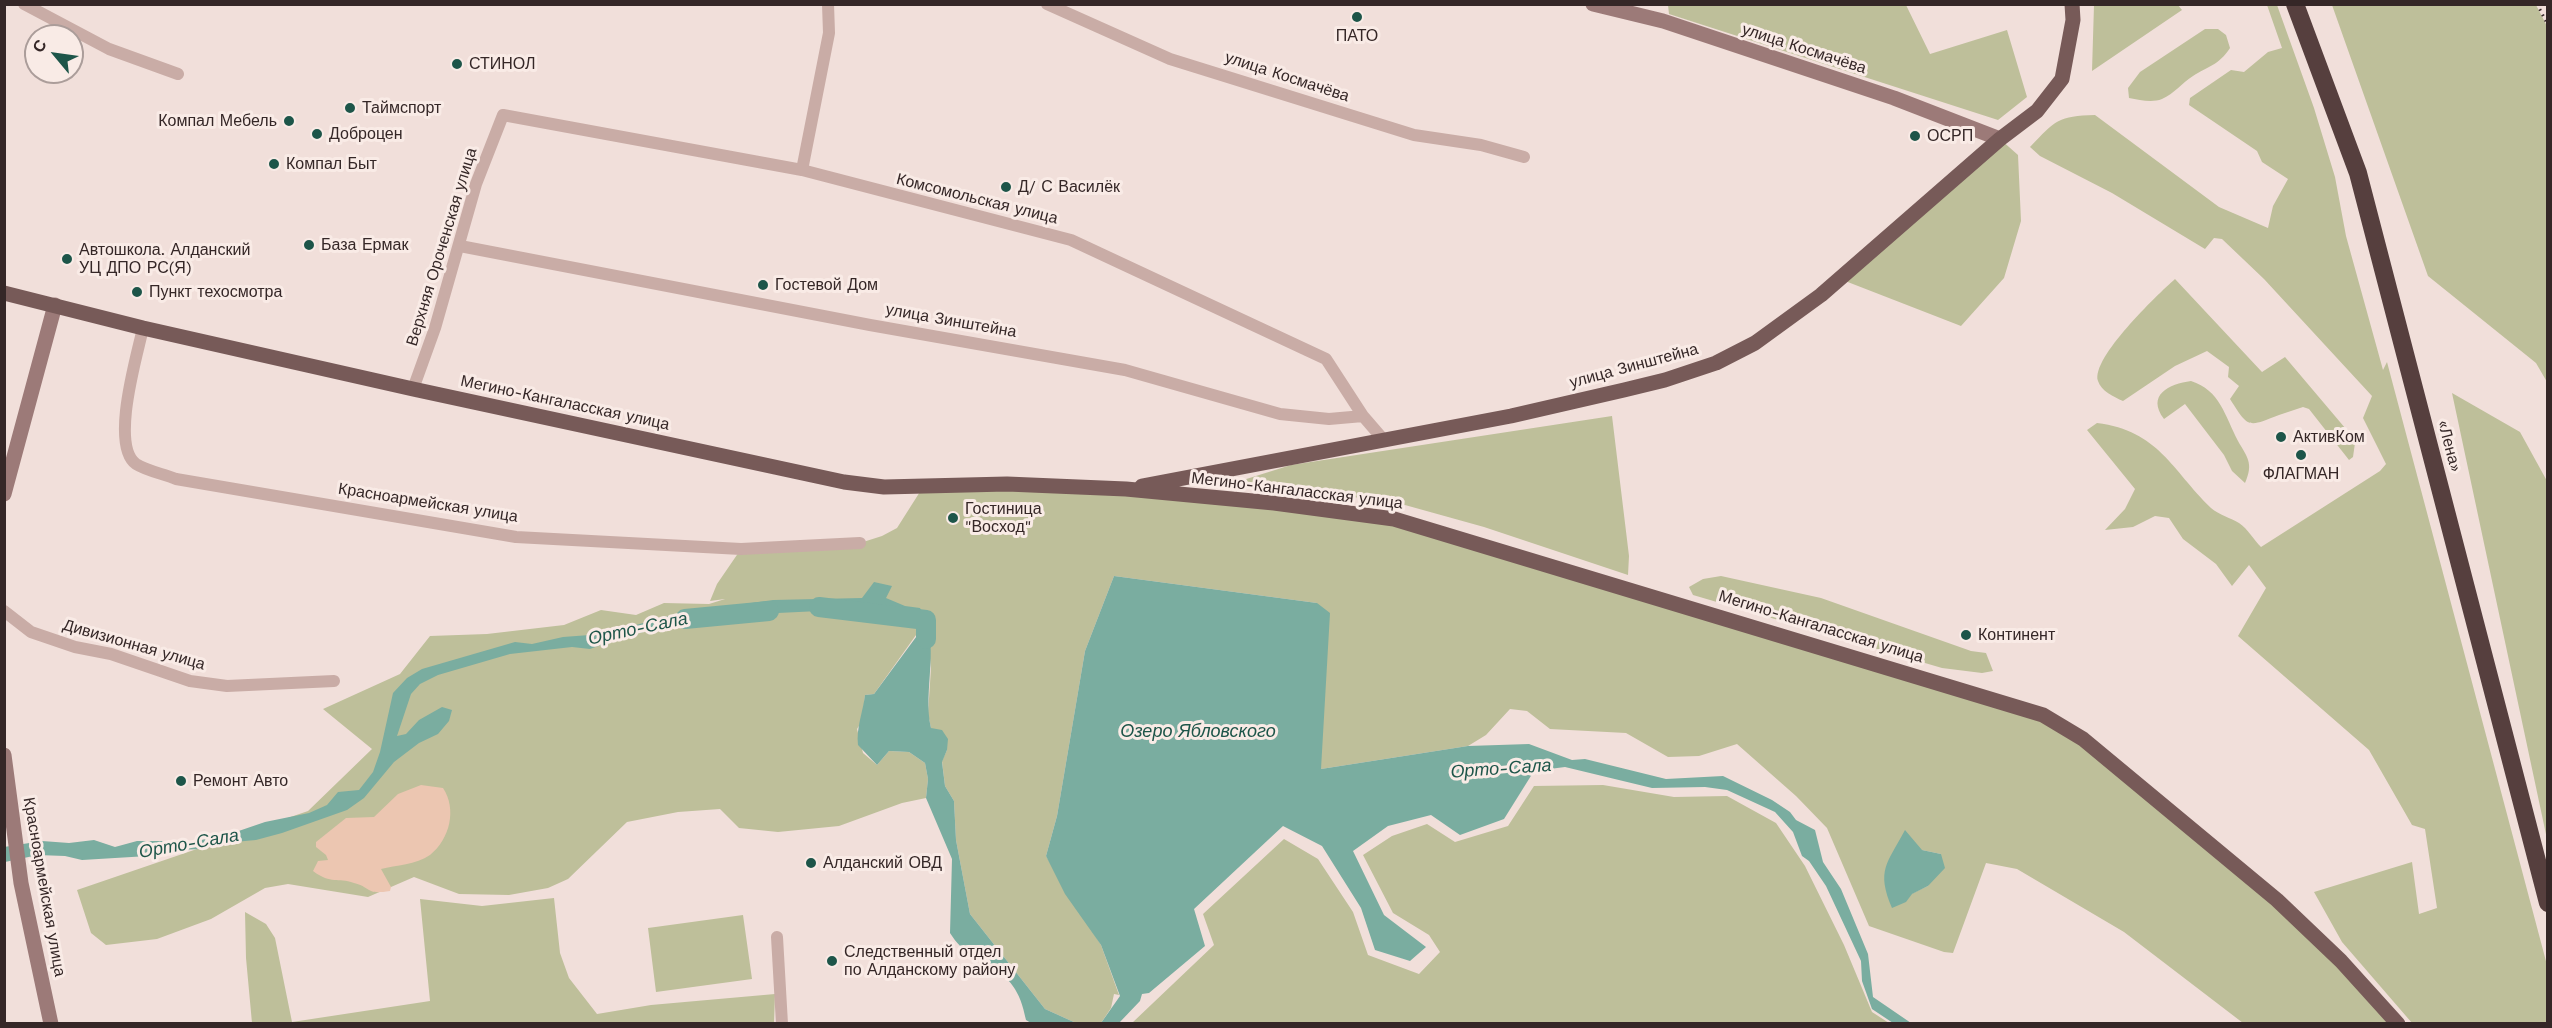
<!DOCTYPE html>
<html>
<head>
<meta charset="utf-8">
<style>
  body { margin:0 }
  #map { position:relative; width:2552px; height:1028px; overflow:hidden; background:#f1dfda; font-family:"Work Sans",sans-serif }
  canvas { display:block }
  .frame { position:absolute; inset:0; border:6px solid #352727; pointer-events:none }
  .north { position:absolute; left:24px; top:24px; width:60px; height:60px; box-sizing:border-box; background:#f9ebe6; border:2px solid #ab9d9a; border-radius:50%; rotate:299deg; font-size:16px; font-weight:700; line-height:24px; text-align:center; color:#352727 }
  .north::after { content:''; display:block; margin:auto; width:21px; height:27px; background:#1d5549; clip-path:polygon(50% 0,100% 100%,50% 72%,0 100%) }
</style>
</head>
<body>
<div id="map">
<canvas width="2552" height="1028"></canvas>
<div class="frame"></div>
<div class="north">С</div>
</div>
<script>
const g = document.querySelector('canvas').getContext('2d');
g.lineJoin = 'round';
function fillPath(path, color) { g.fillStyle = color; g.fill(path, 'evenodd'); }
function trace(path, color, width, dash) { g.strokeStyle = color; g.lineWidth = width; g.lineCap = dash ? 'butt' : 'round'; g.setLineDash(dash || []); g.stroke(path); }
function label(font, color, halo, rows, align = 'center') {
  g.font = font + ' "Work Sans",sans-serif'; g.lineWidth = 6; g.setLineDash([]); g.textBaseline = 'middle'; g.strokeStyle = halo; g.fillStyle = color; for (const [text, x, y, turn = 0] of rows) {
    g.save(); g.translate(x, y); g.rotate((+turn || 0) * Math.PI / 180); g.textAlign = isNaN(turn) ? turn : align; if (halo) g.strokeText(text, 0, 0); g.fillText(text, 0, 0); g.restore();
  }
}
const green = new Path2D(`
  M1668,5H1906L1930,54L2007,30L2027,97L1998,120L1669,14Z
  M2094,5H2178L2182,10L2092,71Z
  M2267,5H2277L2314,108L2335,177L2346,236L2383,370L2387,362L2547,965V1023H2412L2342,942L2314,892L2412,862L2419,914L2437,908L2425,829L2412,825L2369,750L2238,636L2266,588L2249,565L2232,586L2216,564L2183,539L2169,518L2155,516L2133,527L2105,530L2125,509L2135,489L2087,430L2097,423C2159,431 2171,469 2211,508C2219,515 2231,518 2239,523C2248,529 2254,540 2261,547L2380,471L2386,464L2363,418L2372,396L2264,279L2222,239L2214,238L2205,249L2112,193L2040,156L2030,147C2056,120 2058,116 2095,115L2219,207L2268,228L2273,206L2288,179L2262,162L2257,151L2189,105L2190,98L2231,70L2244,72L2268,52L2282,48Z
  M2332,5H2536L2548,28L2547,382L2536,363L2428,276Z
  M2205,29H2218L2226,35L2230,48C2218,66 2208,66 2193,76C2182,83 2174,94 2162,99C2152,103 2140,100 2129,98L2128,88L2140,72Z
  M2000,139L2018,155L2021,221L2004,278L1961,326L1840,279Z
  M2175,279L2262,372L2285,357L2351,435L2355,443L2353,457L2349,460L2309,409L2303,407C2295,410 2287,412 2279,415C2248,427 2249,429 2230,399L2239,386L2228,377L2229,367L2207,351L2175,366L2123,401C2114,397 2101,391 2098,381C2091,358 2157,295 2175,279Z
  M2191,381C2220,390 2225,416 2238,441C2247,457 2254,463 2245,483L2232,471L2224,455L2185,404L2164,419C2146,395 2169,384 2191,381Z
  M2452,393L2520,432L2547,481V839Z
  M1612,416L1629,556L1628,575L1484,527L1387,500L1224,486L1291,465Z
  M1007,484L1394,519L2043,715L2277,900L2398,1023H2243L2124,932L2017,869L1986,863L1953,953L1944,952L1869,926L1827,828L1796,796L1737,744L1699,756L1668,757L1626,733L1550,729L1527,711L1510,709L1486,735L1468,746L1321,769L1317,603L1114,576L1085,651L1057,816L1046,856L1101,945L1119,995L1114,994L1111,1008L1101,1023H1076L1045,1009L970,914L956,840L954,801L945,786L942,761L947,750L931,728L928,714L931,668L926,621L874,694L865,695L862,721L857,729L863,753L877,765L889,751L909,752L925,763L928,779L926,798L902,803L839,826L778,832L739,828L720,809L678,812L627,822L568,879L548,888L509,895L459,894L414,877L368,897L288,884L265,888L211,919L157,939L106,945L91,933L77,890L308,811L372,749L323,709L400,674L430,636L487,634L564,625L601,610L636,615L664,603L709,604L725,599L710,601L717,584L741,549L860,543L882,536L897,528L923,487ZM1922,850L1941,854L1928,886L1911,894Z
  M1721,576L1821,598L1971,651L1986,653L1993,671L1982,673L1942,668L1693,595L1689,587L1703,579Z
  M1603,785L1674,797L1727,796L1776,823L1805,866L1844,945L1872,1012L1889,1023H1132L1214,945L1203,914L1284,839L1318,859L1353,912L1368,955L1419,974L1440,952L1429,935L1393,913L1363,855L1392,836L1427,824L1455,842L1508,826L1534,786Z
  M554,898L560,953L569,978L597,1014L651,1005L775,994L774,1023H252L246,958L245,912L266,924L275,938L292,1022L430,1001L420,899L482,906Z
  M743,915L752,979L656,992L648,928Z`);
const sand = new Path2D(`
  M421,785L443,788C457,809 450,839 430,855C416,865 396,865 381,869L391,887L390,891C365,895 373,888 354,883C337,877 332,885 313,871L318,861L328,860L326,855L316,847V842L346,818L374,817L398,794Z`);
const water = new Path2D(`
  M1114,576L1317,603L1330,613L1321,769L1468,746L1529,744L1572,760L1585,759L1666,779L1723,776L1772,800L1790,812L1796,820L1815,830L1823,862L1841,889L1868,954L1873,997L1911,1023H1893L1872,1009L1862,981L1861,961L1826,886L1809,861L1802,856L1793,832L1775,812L1727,790L1705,787L1652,788L1565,767L1534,771L1504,819L1460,835L1431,815L1388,826L1353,851L1384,915L1426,947L1410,961L1375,950L1361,908L1322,846L1283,826L1194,909L1205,946L1149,993L1142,994L1140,1001L1119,1023H1101L1120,996L1101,945L1065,894L1046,856L1057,816L1085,651Z
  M874,582L892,586L886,598L905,606L920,608C942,642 922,690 931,728L942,730L948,739L947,750L942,762L945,786L954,801L956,840L970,914L1045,1009L1076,1023H1031L1026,1020C1015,958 975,973 950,933L952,859L926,798L928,779L925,763L909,752L889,751L877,765L858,745C856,728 863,712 865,695L874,694L922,629L915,613L892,607L858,605L840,610L757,614L721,612L624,637L590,649L572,647L510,654L438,675L420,684L411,694L397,736L406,734L419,720L442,707L452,710L449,721L438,734L419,743L394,762L364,798L347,810L282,833L256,840L223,843L203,849L173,850L148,856L82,860L65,856L38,855L5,862L4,847L42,841L69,843L94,840L115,847L137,841H195L224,836L265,822L309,813L327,805L338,792L359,790L373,772L380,752L393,693L407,678L422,669L515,642L532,644L563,637L603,634L680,613L773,600L862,598Z
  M1905,830L1922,850L1941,854L1945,868L1928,886L1912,894L1906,902L1892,908C1876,870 1887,864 1905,830Z`);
const river = new Path2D(`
  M819,607L926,620V639
  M685,619L769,611`);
const street = new Path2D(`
  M24,4L109,49L178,74
  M1047,4L1170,59L1414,135L1481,145L1524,157
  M802,170L829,33L828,4
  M460,246L870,325L1125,370L1280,414L1329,419L1363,416
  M143,328C137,356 110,445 136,464C147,471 164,474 176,479L516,537L741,549L860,543
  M413,389L435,328L476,184L503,115L802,170L1071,240L1326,359L1363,416L1382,438
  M4,611L31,632L75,647L111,654L190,681L227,686L334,681
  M777,937L782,1024`);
const secondary = new Path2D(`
  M1593,4L1663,21L1894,98L2000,139
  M4,494L55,305
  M4,755L21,883L51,1024`);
const primary = new Path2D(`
  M4,293L143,328L413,389L844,482L884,487L1007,484L1126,489L1274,503L1394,519L2043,715L2083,739L2277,900L2341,961L2398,1024
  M1142,486L1511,416L1624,390L1665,380L1716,363L1755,343L1821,295L2000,139L2037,111L2062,79L2073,20L2072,4`);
const highway = new Path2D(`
  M2295,4L2358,173L2548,903`);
const rail = new Path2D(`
  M2537,4L2548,25`);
const markers = [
  [1357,17,6,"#1d5549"],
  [457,64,6,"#1d5549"],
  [350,108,6,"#1d5549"],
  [289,121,6,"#1d5549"],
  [317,134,6,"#1d5549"],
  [1915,136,6,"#1d5549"],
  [274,164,6,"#1d5549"],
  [1006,187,6,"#1d5549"],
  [309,245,6,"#1d5549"],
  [67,259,6,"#1d5549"],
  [763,285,6,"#1d5549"],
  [137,292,6,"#1d5549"],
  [2281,437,6,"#1d5549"],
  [2301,455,6,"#1d5549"],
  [953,518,6,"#1d5549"],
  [1966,635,6,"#1d5549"],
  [181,781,6,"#1d5549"],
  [811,863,6,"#1d5549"],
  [832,961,6,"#1d5549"]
];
const poiNames = [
  ["ПАТО",1357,36,"center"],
  ["СТИНОЛ",469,64],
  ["Таймспорт",362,108],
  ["Компал Мебель",277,121,"right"],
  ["Доброцен",329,134],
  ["ОСРП",1927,136],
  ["Компал Быт",286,164],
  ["Д/ С Василёк",1018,187],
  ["База Ермак",321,245],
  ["Автошкола. Алданский",79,250],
  ["УЦ ДПО РС(Я)",79,268],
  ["Гостевой Дом",775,285],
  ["Пункт техосмотра",149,292],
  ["АктивКом",2293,437],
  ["ФЛАГМАН",2301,474,"center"],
  ["Гостиница",965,509],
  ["\"Восход\"",965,527],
  ["Континент",1978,635],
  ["Ремонт Авто",193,781],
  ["Алданский ОВД",823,863],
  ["Следственный отдел",844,952],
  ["по Алданскому району",844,970]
];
const streetNames = [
  ["улица Космачёва",1804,49,18],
  ["улица Космачёва",1287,77,18],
  ["Комсомольская улица",977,199,14],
  ["Верхняя Ороченская улица",442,247,-73],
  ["улица Зинштейна",951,321,10],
  ["улица Зинштейна",1634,366,-15],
  ["Мегино-Кангаласская улица",565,403,12],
  ["«Лена»",2449,446,75],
  ["Мегино-Кангаласская улица",1297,491,7],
  ["Красноармейская улица",428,503,9],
  ["Мегино-Кангаласская улица",1821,627,17],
  ["Дивизионная улица",134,645,16],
  ["Красноармейская улица",44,887,80]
];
const waterNames = [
  ["Орто-Сала",638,629,-12],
  ["Озеро Ябловского",1198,732],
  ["Орто-Сала",1501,769,-4],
  ["Орто-Сала",189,844,-10]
];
fillPath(green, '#bebf9a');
fillPath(sand, '#ecc6b1');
fillPath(water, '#7aada0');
trace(river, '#7aada0', 20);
trace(street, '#c9aca6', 12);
trace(secondary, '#9c7a78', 15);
trace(primary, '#775a58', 15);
trace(highway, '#563f3e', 18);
trace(rail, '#352727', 3, [1.5, 4.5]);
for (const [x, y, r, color] of markers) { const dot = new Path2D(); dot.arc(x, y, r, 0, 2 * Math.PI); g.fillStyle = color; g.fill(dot); trace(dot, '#f9ebe6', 2); }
label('16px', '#352727', '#f9ebe6', poiNames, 'left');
label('16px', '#352727', '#f9ebe6', streetNames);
label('italic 18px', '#1d5549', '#f9ebe6', waterNames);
</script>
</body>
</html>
